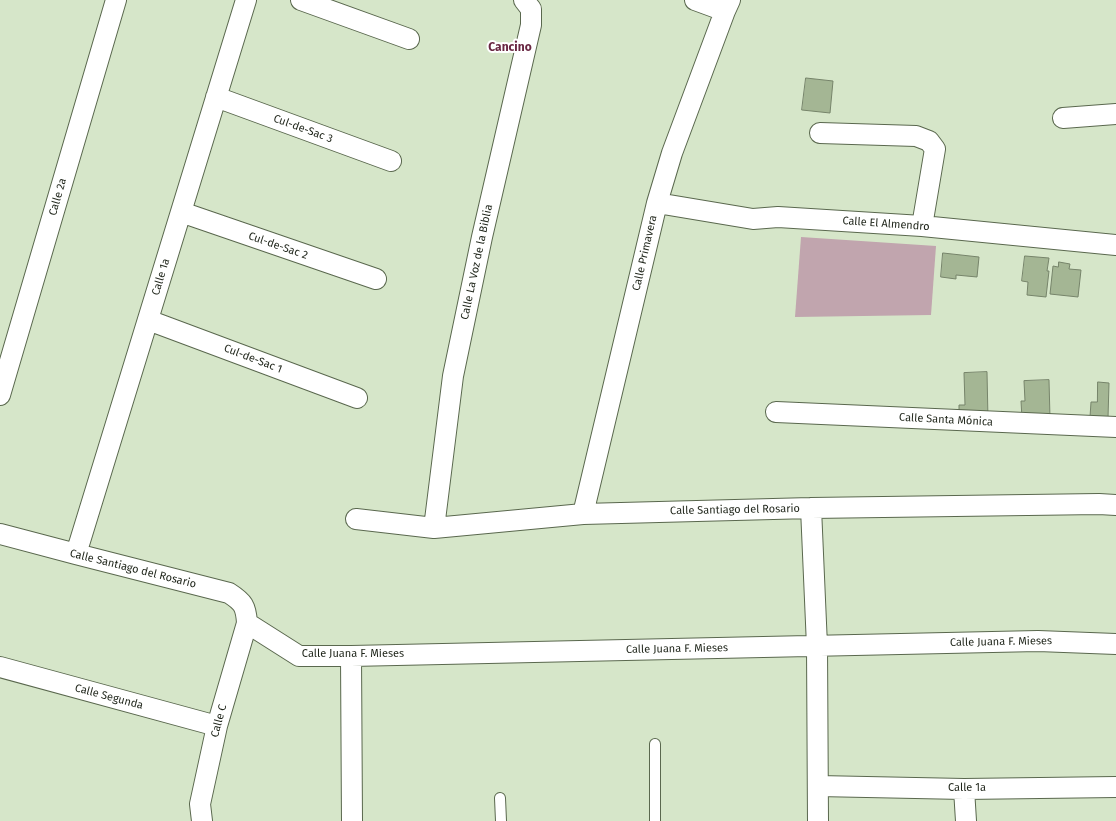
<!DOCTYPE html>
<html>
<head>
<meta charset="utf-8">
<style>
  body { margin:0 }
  canvas { display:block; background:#d6e6c9 }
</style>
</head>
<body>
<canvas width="1116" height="821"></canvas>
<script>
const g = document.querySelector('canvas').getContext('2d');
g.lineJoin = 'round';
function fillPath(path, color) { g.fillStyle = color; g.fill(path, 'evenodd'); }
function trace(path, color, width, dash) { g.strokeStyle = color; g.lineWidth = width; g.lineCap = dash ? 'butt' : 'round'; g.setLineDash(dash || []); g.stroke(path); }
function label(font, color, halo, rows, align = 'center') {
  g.font = font + ' "Fira Sans",sans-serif'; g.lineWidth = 4; g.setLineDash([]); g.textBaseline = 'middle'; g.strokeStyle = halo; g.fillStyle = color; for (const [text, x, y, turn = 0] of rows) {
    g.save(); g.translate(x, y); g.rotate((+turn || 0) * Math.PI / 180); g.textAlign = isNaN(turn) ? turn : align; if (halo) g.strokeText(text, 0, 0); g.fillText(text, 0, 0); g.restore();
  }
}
const green = new Path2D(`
  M801,237L936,246L931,315L795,317Z`);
const building = new Path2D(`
  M806,78L833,81L830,113L802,110Z
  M943,253L979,257L977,277L956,275V279L941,277Z
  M1025,256L1049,258L1047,271H1049L1046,297L1027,295L1028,282L1022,281Z
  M1059,262L1070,264L1069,269L1081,270L1078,297L1050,294L1053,266L1058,267Z
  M987,372L988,419L959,420V405H965L964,373Z
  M1049,380L1050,418L1022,419L1021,401H1025L1024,381Z
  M1098,382L1109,383L1108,418L1090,417L1091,402H1097Z`);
const service = new Path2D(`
  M655,744V821
  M500,798L501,821`);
const minor = new Path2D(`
  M301,0L409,39
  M695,0L725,11
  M216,97L391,161
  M1063,118L1116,114
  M820,133L916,136L929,141L935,149L922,226
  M657,203L753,219L778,217L922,226L1116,245
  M181,212L376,279
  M148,320L357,398
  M0,395L116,0
  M776,412L1116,427
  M811,508L817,646L818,821
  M583,514L657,203L672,153L725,11L730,0
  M356,519L434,528L583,514L811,508L1099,504L1116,505
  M434,528L453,376L482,237L531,25V9L524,0
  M0,534L76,554L229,593C243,602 246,606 247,623L217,726L200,804L202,821
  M76,554L246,0
  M247,623L299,656H351L1038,641L1116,644
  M351,656L352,821
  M0,667L217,726
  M818,786L964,789L1116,787
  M964,789L966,821`);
const streetNames = [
  ["Cul-de-Sac 3",303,129,20],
  ["Calle 2a",58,197,-74],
  ["Calle El Almendro",886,224,4],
  ["Cul-de-Sac 2",278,246,19],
  ["Calle Primavera",645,253,-77],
  ["Calle La Voz de la Biblia",477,262,-78],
  ["Calle 1a",161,277,-73],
  ["Cul-de-Sac 1",253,359,21],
  ["Calle Santa Mónica",946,420,3],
  ["Calle Santiago del Rosario",735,510,-1],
  ["Calle Santiago del Rosario",133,569,14],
  ["Calle Juana F. Mieses",1001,642,-1],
  ["Calle Juana F. Mieses",677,649,-1],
  ["Calle Juana F. Mieses",353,654],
  ["Calle Segunda",109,697,15],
  ["Calle C",219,721,-75],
  ["Calle 1a",967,788]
];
const neighbourhoodNames = [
  ["Cancino",510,48]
];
fillPath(green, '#c1a5ae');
fillPath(building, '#a4b694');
trace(building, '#76846a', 1);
trace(service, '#5a684e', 12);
trace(minor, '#5a684e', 22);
trace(service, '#fff', 10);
trace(minor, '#fff', 20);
label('11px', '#1e2419', '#fff', streetNames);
label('bold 12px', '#692742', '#fff', neighbourhoodNames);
</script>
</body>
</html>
